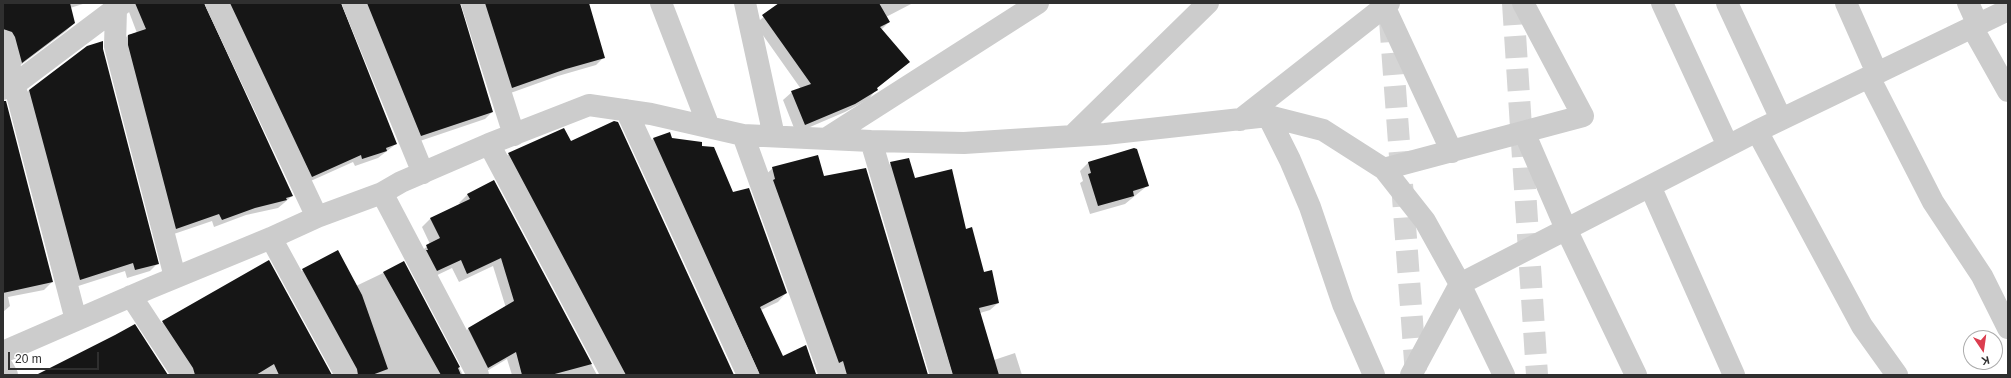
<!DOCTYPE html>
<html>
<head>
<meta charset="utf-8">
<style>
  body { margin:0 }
  #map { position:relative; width:2011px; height:378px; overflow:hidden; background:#fff; font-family:Arial,sans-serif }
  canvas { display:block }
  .frame { position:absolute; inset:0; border:4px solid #2f2f2f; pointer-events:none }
  .north { position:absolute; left:1963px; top:330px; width:40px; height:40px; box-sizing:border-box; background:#fff; border:1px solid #acacac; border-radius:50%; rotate:167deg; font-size:11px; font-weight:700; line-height:16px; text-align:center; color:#2f2f2f }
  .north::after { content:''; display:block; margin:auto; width:14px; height:18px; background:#db3d4f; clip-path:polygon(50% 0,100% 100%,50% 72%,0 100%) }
  .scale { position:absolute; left:8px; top:352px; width:91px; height:18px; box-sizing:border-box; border:2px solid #2f2f2f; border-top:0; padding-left:5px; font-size:12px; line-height:14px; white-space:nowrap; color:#2f2f2f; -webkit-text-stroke:3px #fff; paint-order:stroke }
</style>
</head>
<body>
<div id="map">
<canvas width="2011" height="378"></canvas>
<div class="frame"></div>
<div class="north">K</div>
<div class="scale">20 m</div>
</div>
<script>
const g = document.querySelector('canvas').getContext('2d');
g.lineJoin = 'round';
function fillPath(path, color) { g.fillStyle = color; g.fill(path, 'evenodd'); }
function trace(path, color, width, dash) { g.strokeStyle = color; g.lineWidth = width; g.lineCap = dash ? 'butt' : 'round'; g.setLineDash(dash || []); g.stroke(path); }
const shadow = new Path2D(`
  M3,3H86L70,8L74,23L66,31L14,70L3,39Z
  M127,3H203L292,196L284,203L278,208L246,215L214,227L212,221L168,236L121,43L128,35L137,33L126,4Z
  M218,3H340L396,144L378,158L355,166L353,162L304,184Z
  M355,3H459L492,112L485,119L414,143Z
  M474,3H588L603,58L596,65L558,76L505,95Z
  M781,3H913L886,17L889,22L881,30L908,62L876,89L869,99L845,112L796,133L783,100L792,92L801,89L755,24Z
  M29,90L158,263L150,271L127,278L125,271L72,288L21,98Z
  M3,101L52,282L44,290L8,297L10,306L3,312Z
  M669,133L671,139L702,147L733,193L786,293L778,302L761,310L782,357L805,347L816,375H750L645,148L653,139Z
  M570,142L733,375H614L500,162L509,154Z
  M1134,149L1147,186L1125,204L1090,214L1080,183L1083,181L1080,171L1088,163Z
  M891,163L914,179L965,230L998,303L990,310L980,313L994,360L1015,353L1022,375H943L883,171Z
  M773,168L823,177L865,169L928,375H832L764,176Z
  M494,182L597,375H512L507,359L480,375L460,338L468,329L506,308L493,266L459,282L452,268L429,279L418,254L430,244L422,227L430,219L460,204L459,203L468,194Z
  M404,263L463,375H348L295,278L303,270L356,286Z
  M163,322L331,375H185L155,330Z`);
const building = new Path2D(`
  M3,3H70L75,23L22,63L15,37L12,32L3,29Z
  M135,3H204L293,196L286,198L287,200L255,208L222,220L219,214L176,229L128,45V35L146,29Z
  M230,3H341L397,144L386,148L387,151L362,159L361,155L312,177Z
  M367,3H460L493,112L421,136Z
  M485,3H589L605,58L566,69L512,88Z
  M779,3H879L890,22L880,27L910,62L877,88L878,90L855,104L805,125L791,91L811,84L762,15Z
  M103,41V49L159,264L135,270L133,263L80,280L29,90L87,46Z
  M3,101H6L53,282L3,293Z
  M614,121L618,122L734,375H626L508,153L564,128L571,141Z
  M670,132L672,138L702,142V146L714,147L733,192L749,188L787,293L760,307L783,356L806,345L816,374L760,375L653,138Z
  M1134,148L1137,149L1149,186L1133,191L1134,196L1098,206L1088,174L1091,173L1088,162Z
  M818,155L824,176L866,168L928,375H847L843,361L839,363L773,180L775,179L772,167Z
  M909,158L915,178L952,169L966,229L972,227L984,272L992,270L999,303L979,308L999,375H953L890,162Z
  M494,180L592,364L551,375H522L516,352L488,368L468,328L514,301L501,258L467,274L461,260L437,271L426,250H428L426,245L440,238L430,218L470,199L467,194Z
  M338,250L362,295L388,369L372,375H358L357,369L302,269Z
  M269,260L332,375H279L274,364L256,375H195L193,368L162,321Z
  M404,261L460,367L458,368L461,375H441L383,272Z
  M135,324L168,375H36L115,335Z`);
const primaryTunnel = new Path2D(`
  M1513,3L1537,375
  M1390,20L1416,375`);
const minor = new Path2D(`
  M114,3L116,9L115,46L175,277
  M216,3L317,217
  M353,3L423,173
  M472,3L514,135
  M661,3L709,127
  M745,3L774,136
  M1662,3L1728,146
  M1727,3L1781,119
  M1846,3L1877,73
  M1968,3L1978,25
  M1384,6L1452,152
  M1972,27L2008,91
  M3,41L76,320
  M1869,77L1933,202L1982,276L2008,328
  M3,89L14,85L123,3
  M626,110L748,375
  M1268,116L1290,160L1310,207L1343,304L1374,375
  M1240,120L1389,3
  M1757,131L1862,326L1897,375
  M1524,132L1566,229L1636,375
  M743,135L830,375
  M1072,136L1208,3
  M827,138L1038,3
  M871,141L941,375
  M489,144L612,375
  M1384,169L1583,116L1523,3
  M1650,186L1734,375
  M382,193L478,375
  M271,238L346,375
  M131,296L183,375
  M3,352L150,288L271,238L317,217L382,193L401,182L489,144L589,105L651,114L743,135L871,141L964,143L1105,134L1268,116L1323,130L1384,169L1425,221L1460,284L1504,375
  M3,368L7,375
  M1411,375L1460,284L1757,131L2008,10`);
fillPath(shadow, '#0003');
fillPath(building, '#161616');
trace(primaryTunnel, '#d5d5d5', 22, [22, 11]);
trace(minor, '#ccc', 22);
</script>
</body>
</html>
